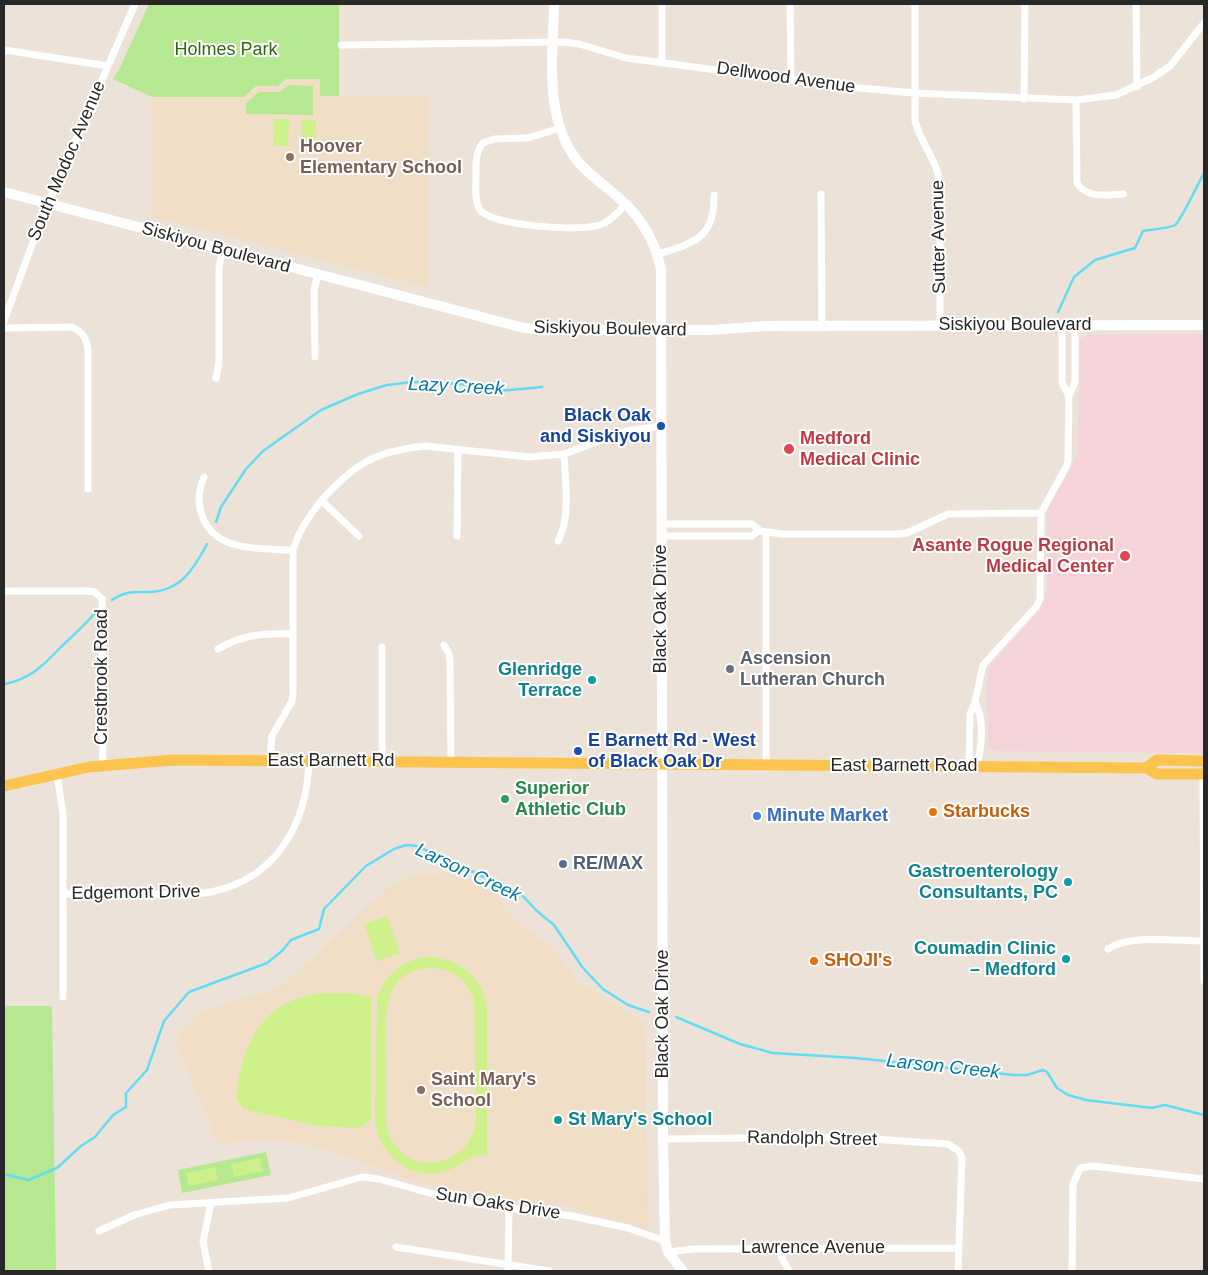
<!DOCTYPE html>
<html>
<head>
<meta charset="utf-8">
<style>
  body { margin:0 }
  #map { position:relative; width:1208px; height:1275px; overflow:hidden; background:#ece2d8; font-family:Arial,sans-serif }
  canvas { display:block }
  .frame { position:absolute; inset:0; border:5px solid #282828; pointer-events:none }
</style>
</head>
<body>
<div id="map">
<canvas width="1208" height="1275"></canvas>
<div class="frame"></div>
</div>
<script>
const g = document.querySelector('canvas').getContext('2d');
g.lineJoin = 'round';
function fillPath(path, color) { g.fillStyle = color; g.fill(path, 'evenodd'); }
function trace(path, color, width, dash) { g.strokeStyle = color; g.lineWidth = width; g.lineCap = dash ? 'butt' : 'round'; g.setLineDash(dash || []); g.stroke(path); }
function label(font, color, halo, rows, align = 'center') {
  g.font = font + ' Arial,sans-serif'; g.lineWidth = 4; g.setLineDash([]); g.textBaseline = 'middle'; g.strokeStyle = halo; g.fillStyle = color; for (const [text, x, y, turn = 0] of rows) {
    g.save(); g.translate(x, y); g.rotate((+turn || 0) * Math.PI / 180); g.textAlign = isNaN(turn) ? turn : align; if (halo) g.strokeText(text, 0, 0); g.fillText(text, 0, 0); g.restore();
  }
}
const education = new Path2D(`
  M286,79H320L321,96L429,95L427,287L152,217V97H244L256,86H278Z
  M446,873L469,878L497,896L512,918L554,948L577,981L645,1022L648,1230L562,1205L453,1195L329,1150L302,1144L278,1140H247L218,1144L175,1040L186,1025L197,1014L236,1000L274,991L289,980L389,886L414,875Z`);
const medical = new Path2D(`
  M1204,334V753L994,751L989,747L988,742L987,681L991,664L1041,609L1047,592V510L1078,454L1080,339L1087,335Z`);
const green = new Path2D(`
  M149,4H339V96H320V79H286L278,86H256L244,97H152L113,79L119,70Z
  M289,85L313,86V115L246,114V103L259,92H280Z
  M4,1006H52L56,1271H4Z
  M266,1152L271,1175L182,1193L178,1170Z`);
const pitch = new Path2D(`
  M274,119H289L288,146H273Z
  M301,119L316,120L315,147H301Z
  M387,916L400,953L377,961L364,924Z
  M424,957C457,956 482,975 487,1008V1155C467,1155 466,1164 449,1170C413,1183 380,1157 375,1122L377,999C384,976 401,962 424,957ZM434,968C453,970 468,981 474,1000L476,1121C468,1176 393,1177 386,1122C386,1099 386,1077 386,1055C386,1017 380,968 434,968Z
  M321,993H351L371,997V1119L360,1128L317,1126L243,1109L236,1098C243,1043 260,1002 321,993Z
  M260,1158L263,1171L234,1177L231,1164Z
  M215,1167L218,1180L189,1186L186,1173Z`);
const stream = new Path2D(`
  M1058,312L1074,277L1095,260L1135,248L1143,231C1153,229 1167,229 1175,225C1180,222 1199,182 1204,173
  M216,522L221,507L246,469L263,451L321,410L358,394L387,385L413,382L482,385L499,391L542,387
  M112,600C125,591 133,592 148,592C180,592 194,569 207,544
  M4,684C29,680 44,665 61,647C72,636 84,626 94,614
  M676,1017L740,1044L773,1053L856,1058L1014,1075H1027L1043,1070L1047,1072L1057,1088L1068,1095L1086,1100L1152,1108L1165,1105L1204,1115
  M4,1174L28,1180L57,1168L81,1146L95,1137L113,1115L126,1107V1093L147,1070L164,1021L189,992L267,963L282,951L291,940L319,929L324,909L366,866L394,849L406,845L417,846L521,894L537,911L554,925L583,968L603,989L628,1005L649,1012`);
const street = new Path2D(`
  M662,4V61
  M790,4L791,79
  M915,4V121C921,144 937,160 940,183V325
  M1136,4L1137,87
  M341,45L565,42L579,44L626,58L837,86L914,93L1076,100L1116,95L1154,77L1170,66L1204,23
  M4,50L108,66
  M1024,99L1025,4
  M1076,100L1077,183C1087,199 1106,195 1123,194
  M560,128L528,138L494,139L483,143C475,153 476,164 476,176C476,186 474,201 480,210C492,226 581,232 600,225C611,221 619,212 626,203
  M821,194L822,325
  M658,254C693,243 715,239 714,195
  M4,321L43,215L135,4
  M1062,326V383L1069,396
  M4,328L71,327C83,332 87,338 88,351V489
  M315,357L314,289L318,275
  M216,378L219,363V267L223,250
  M204,477C198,492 197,503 203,518C217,553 263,548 293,550
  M322,501L359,536
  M662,524H752L760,531L782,534H898L907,533L948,514L1041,513
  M457,536L458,450
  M662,536H752L758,531
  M558,541C571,517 565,481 564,454
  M4,591H89L95,592L102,599L103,765
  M444,645L449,654L450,662L451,763
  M382,647V761
  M218,649C243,634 266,633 293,634
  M975,702C985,721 982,745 977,766
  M270,761L272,736L292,701L293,693V550C299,530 309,515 322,500C355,463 376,451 425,446L529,457L564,454L626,431L661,426
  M766,765V532
  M969,766L970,714L975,702L983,665L1036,607L1040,599L1041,513L1066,467L1068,461L1069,396L1075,382V326
  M57,774L63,814V997
  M1203,774L1204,981
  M63,894C93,894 124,894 154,894C173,894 192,896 211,892C277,878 307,824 309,761
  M1108,949C1130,934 1175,941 1203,941
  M663,1139L842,1137L948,1144L959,1151L962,1158L958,1271
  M99,1231L134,1215L170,1205L288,1198L362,1177L379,1179L462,1202L572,1216L628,1228L665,1241
  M396,1247L549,1271
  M779,1249L782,1258L789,1271
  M668,1252L693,1249L958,1248
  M209,1271L203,1242L211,1203
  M508,1271L509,1207
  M1072,1271L1073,1184L1080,1168L1093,1166L1204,1179`);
const secondary = new Path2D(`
  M554,4C553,51 545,108 570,150C581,169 597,179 613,193C639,213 654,237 661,269L663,1139L665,1241L668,1252L683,1271
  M4,192L524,328L550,330H712L765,326L1204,325`);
const primary = new Path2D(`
  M1146,768L1157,760L1204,761
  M4,786L89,767L173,760L1146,768L1157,774H1204`);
const markers = [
  [290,157,5,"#8d6e63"],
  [661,426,5,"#1a4fb4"],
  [789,449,6,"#e0444e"],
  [1125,556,6,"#e0444e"],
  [730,669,5,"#6b7280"],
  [592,680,5,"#0f9aa8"],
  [578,751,5,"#1a4fb4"],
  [505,799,5,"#2e9e5b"],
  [933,812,5,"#e8710a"],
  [757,816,5,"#3f7fe0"],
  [563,864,5,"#5c6f8a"],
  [1068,882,5,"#0f9aa8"],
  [1066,959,5,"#0f9aa8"],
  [814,961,5,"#e8710a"],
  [421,1090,5,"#8d6e63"],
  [558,1120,5,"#0f9aa8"]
];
const parkNames = [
  ["Holmes Park",226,50]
];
const streetNames = [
  ["Dellwood Avenue",786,78,8],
  ["South Modoc Avenue",67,161,-67],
  ["Sutter Avenue",939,237,-91],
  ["Siskiyou Boulevard",216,248,15],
  ["Siskiyou Boulevard",1015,325],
  ["Siskiyou Boulevard",610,329,1],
  ["Black Oak Drive",661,609,-90],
  ["Crestbrook Road",102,677,-90],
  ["East Barnett Rd",331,761],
  ["East Barnett Road",904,766],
  ["Edgemont Drive",136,893,-1],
  ["Black Oak Drive",663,1014,-90],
  ["Randolph Street",812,1139,1],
  ["Sun Oaks Drive",498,1204,9],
  ["Lawrence Avenue",813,1248]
];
const educationNames = [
  ["Hoover",300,147],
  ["Elementary School",300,168],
  ["Saint Mary's",431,1080],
  ["School",431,1101]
];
const transitNames = [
  ["Black Oak",651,416],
  ["and Siskiyou",651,437],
  ["E Barnett Rd - West",588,741,"left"],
  ["of Black Oak Dr",588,762,"left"]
];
const healthNames = [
  ["Medford",800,439],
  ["Medical Clinic",800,460],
  ["Asante Rogue Regional",1114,546,"right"],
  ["Medical Center",1114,567,"right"]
];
const worshipNames = [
  ["Ascension",740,659],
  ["Lutheran Church",740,680]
];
const cultureNames = [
  ["Glenridge",582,670],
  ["Terrace",582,691],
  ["Gastroenterology",1058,872],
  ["Consultants, PC",1058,893],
  ["Coumadin Clinic",1056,949],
  ["– Medford",1056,970],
  ["St Mary's School",568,1120,"left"]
];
const leisureNames = [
  ["Superior",515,789],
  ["Athletic Club",515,810]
];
const foodNames = [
  ["Starbucks",943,812],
  ["SHOJI's",824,961]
];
const shopNames = [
  ["Minute Market",767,816]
];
const serviceNames = [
  ["RE/MAX",573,864]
];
const waterNames = [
  ["Lazy Creek",456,387,3],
  ["Larson Creek",468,873,25],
  ["Larson Creek",943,1067,6]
];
fillPath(education, '#f0dfc6');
fillPath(medical, '#f4d4d9');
fillPath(green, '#b5e890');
fillPath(pitch, '#cef08a');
trace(stream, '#62ddf8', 2.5);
trace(street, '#fff', 7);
trace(secondary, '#fff', 10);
trace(primary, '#fcc44e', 11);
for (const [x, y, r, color] of markers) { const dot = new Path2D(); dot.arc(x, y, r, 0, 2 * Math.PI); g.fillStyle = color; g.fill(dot); trace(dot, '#fff', 2); }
label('18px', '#2d6a14', '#fff', parkNames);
label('18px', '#282828', '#fff', streetNames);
label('bold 18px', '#785e54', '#fff', educationNames, 'left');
label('bold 18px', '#164399', '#fff', transitNames, 'right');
label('bold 18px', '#be3a42', '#fff', healthNames, 'left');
label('bold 18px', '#5b616d', '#fff', worshipNames, 'left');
label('bold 18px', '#0d838f', '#fff', cultureNames, 'right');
label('bold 18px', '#27864d', '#fff', leisureNames, 'left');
label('bold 18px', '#c56008', '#fff', foodNames, 'left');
label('bold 18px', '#366cbe', '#fff', shopNames, 'left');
label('bold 18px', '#4e5e75', '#fff', serviceNames, 'left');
label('italic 19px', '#0279a2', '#fff', waterNames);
</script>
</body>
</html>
